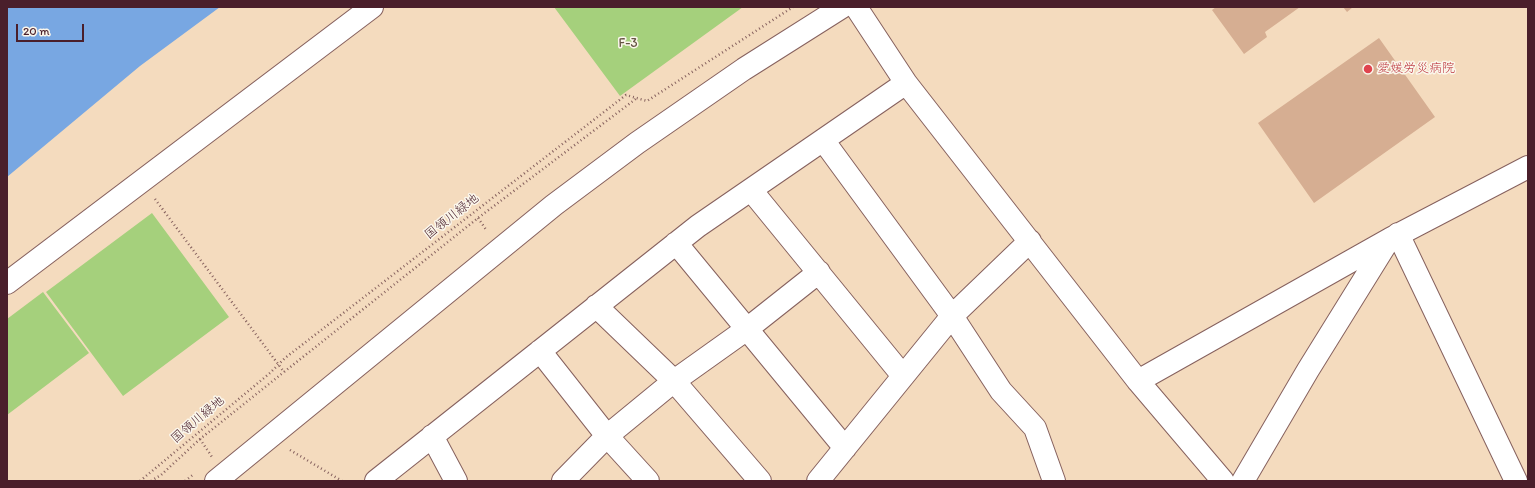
<!DOCTYPE html>
<html>
<head>
<meta charset="utf-8">
<style>
  body { margin:0 }
  #map { position:relative; width:1535px; height:488px; overflow:hidden; background:#f4dbbe; font-family:Itim,sans-serif }
  canvas { display:block }
  .frame { position:absolute; inset:0; border:8px solid #4a1f2b; pointer-events:none }
  .scale { position:absolute; left:16px; top:24px; width:68px; height:18px; box-sizing:border-box; border:2px solid #4a1f2b; border-top:0; padding-left:5px; font-size:12px; line-height:14px; white-space:nowrap; color:#4a1f2b; -webkit-text-stroke:3px #fbf7ec; paint-order:stroke }
</style>
</head>
<body>
<div id="map">
<canvas width="1535" height="488"></canvas>
<div class="frame"></div>
<div class="scale">20 m</div>
</div>
<script>
const g = document.querySelector('canvas').getContext('2d');
g.lineJoin = 'round';
function fillPath(path, color) { g.fillStyle = color; g.fill(path, 'evenodd'); }
function trace(path, color, width, dash) { g.strokeStyle = color; g.lineWidth = width; g.lineCap = dash ? 'butt' : 'round'; g.setLineDash(dash || []); g.stroke(path); }
function label(font, color, halo, rows, align = 'center') {
  g.font = font + ' Itim,"Klee One",sans-serif'; g.lineWidth = 3; g.setLineDash([]); g.textBaseline = 'middle'; g.strokeStyle = halo; g.fillStyle = color; for (const [text, x, y, turn = 0] of rows) {
    g.save(); g.translate(x, y); g.rotate((+turn || 0) * Math.PI / 180); g.textAlign = isNaN(turn) ? turn : align; if (halo) g.strokeText(text, 0, 0); g.fillText(text, 0, 0); g.restore();
  }
}
const green = new Path2D(`
  M554,7H743L620,96Z
  M152,213L229,317L123,396L46,292Z
  M43,292L89,353L7,415V319Z`);
const water = new Path2D(`
  M7,7H220L140,66L7,177Z`);
const building = new Path2D(`
  M1216,7H1300L1265,32L1267,37L1244,54L1212,10Z
  M1343,7H1353L1347,12Z
  M1379,38L1435,117L1314,203L1258,123Z`);
const path = new Path2D(`
  M155,199L284,372L478,218L637,98
  M478,218L487,231
  M200,439L212,457
  M290,450L342,481
  M140,481L270,373L285,358L626,95L647,101L793,7
  M151,481L161,475L200,439L284,372
  M185,481L194,474`);
const minor = new Path2D(`
  M906,83L1138,381L1223,481
  M823,140L952,316L1001,391L1035,428L1054,481
  M751,190L903,376
  M1398,234L1516,481
  M676,243L845,448
  M7,283L372,7
  M596,306L674,381L760,481
  M540,351L607,436L648,481
  M1138,381L1390,239L1528,167
  M432,436L456,481
  M216,481L554,205L637,143L744,69L842,7
  M376,481L698,226L906,83L856,7
  M563,481L607,436L674,381L747,329L819,272
  M818,481L952,316L1030,241
  M1243,481L1308,370L1388,241`);
const markers = [
  [1368,69,5,"#e0444e"]
];
const parkNames = [
  ["F-3",628,44]
];
const healthNames = [
  ["愛媛労災病院",1377,69]
];
const streetNames = [
  ["国領川緑地",452,217,-38],
  ["国領川緑地",198,420,-40]
];
fillPath(green, '#a5d07c');
fillPath(water, '#78a7e2');
fillPath(building, '#d6ae92');
trace(minor, '#86615e', 24);
trace(path, '#86615e', 2.5, [1, 3]);
trace(minor, '#fff', 22);
for (const [x, y, r, color] of markers) { const dot = new Path2D(); dot.arc(x, y, r, 0, 2 * Math.PI); g.fillStyle = color; g.fill(dot); trace(dot, '#fbf7ec', 1.5); }
label('13px', '#655443', '#fbf7ec', parkNames);
label('13px', '#be3a42', '#fbf7ec', healthNames, 'left');
label('13px', '#4a1f2b', '#fbf7ec', streetNames);
</script>
</body>
</html>
